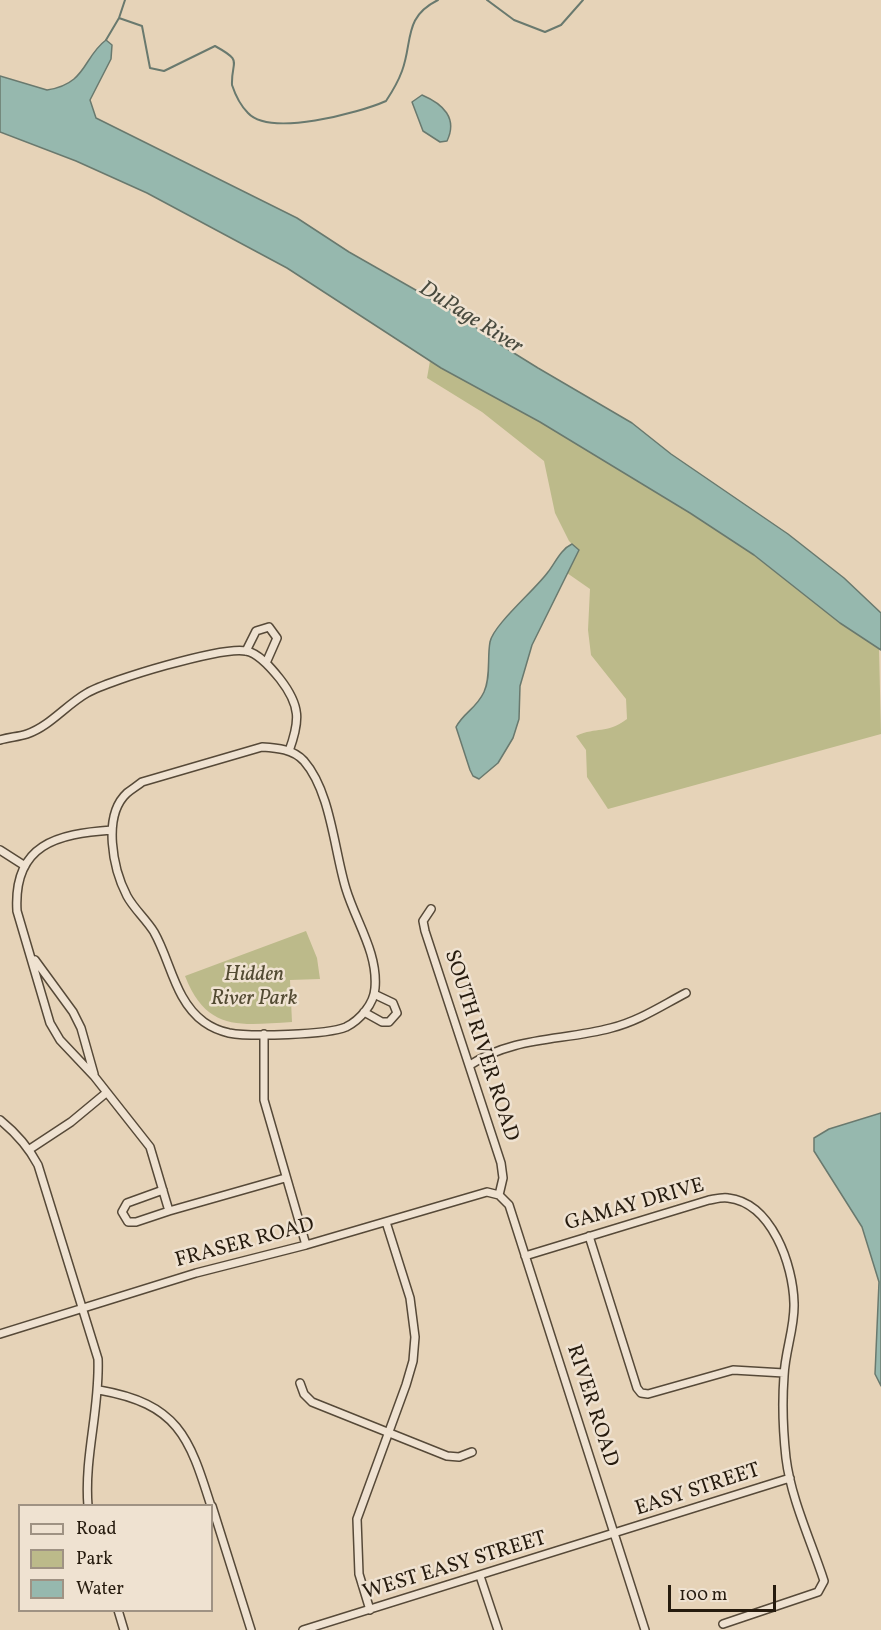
<!DOCTYPE html>
<html>
<head>
<meta charset="utf-8">
<style>
  body { margin:0 }
  #map { position:relative; width:881px; height:1630px; overflow:hidden; background:#e6d3b8; font-family:Vollkorn,serif }
  canvas { display:block }
  .legend { position:absolute; left:18px; top:1504px; width:195px; height:108px; box-sizing:border-box; background:#efe2d1; border:2px solid #9f9283; margin:0; padding:8px 10px; list-style:none; font-size:18px; color:#261b0e }
  .legend li { display:flex; align-items:center; gap:12px; height:30px }
  .legend b { width:30px; border:2px solid #9f9283 }
  .scale { position:absolute; left:668px; top:1585px; width:108px; height:27px; box-sizing:border-box; border:3px solid #261b0e; border-top:0; padding-left:8px; font-size:18px; line-height:21px; white-space:nowrap; color:#261b0e; -webkit-text-stroke:4px #efe2d1; paint-order:stroke }
</style>
</head>
<body>
<div id="map">
<canvas width="881" height="1630"></canvas>
<ul class="legend">
<li><b style="height:8px;background:#efe2d1"></b>Road</li>
<li><b style="height:16px;background:#bcba8a"></b>Park</li>
<li><b style="height:16px;background:#96b8ae"></b>Water</li>
</ul>
<div class="scale">100 m</div>
</div>
<script>
const g = document.querySelector('canvas').getContext('2d');
g.lineJoin = 'round';
function fillPath(path, color) { g.fillStyle = color; g.fill(path, 'evenodd'); }
function trace(path, color, width, dash) { g.strokeStyle = color; g.lineWidth = width; g.lineCap = dash ? 'butt' : 'round'; g.setLineDash(dash || []); g.stroke(path); }
function label(font, color, halo, rows, align = 'center') {
  g.font = font + ' Vollkorn,serif'; g.lineWidth = 5; g.setLineDash([]); g.textBaseline = 'middle'; g.strokeStyle = halo; g.fillStyle = color; for (const [text, x, y, turn = 0] of rows) {
    g.save(); g.translate(x, y); g.rotate((+turn || 0) * Math.PI / 180); g.textAlign = isNaN(turn) ? turn : align; if (halo) g.strokeText(text, 0, 0); g.fillText(text, 0, 0); g.restore();
  }
}
const green = new Path2D(`
  M430,361L540,422L690,513L754,555L841,623L879,648L881,734L608,809L587,777L586,750L576,736C598,726 605,735 627,719L626,699L591,655L588,630L590,589L567,573L578,550L569,541L555,513L544,461L482,412L427,378Z
  M306,931L317,958L320,979L290,980L292,1022C240,1025 207,1032 185,976Z`);
const water = new Path2D(`
  M106,40L112,45L111,59L90,100L96,118L297,218L349,252L463,317L488,337L538,368L632,423L671,454L788,534L844,578L881,613V650L840,623L754,555L690,513L540,422L441,368L287,268L147,193L76,161L0,132V76L47,90C87,84 83,57 106,40Z
  M422,95C443,104 458,118 447,141L440,142L423,131L412,102Z
  M572,544L579,550L532,645L520,686L519,719L513,738L498,763L479,779L473,776L470,770L456,727C464,712 476,709 484,692C491,677 487,658 490,642C493,625 536,589 548,572C555,563 561,549 572,544Z
  M881,1113V1386L875,1374L879,1282L862,1227L814,1151V1138L829,1129Z`);
const stream = new Path2D(`
  M487,0L514,20L545,32L561,25L583,0
  M119,18L142,26L150,68L164,71L215,46C244,62 231,60 232,85C235,94 241,106 248,113C270,137 359,113 386,101C392,92 398,82 402,71C413,42 403,17 438,0
  M106,40L119,18L125,0`);
const minor = new Path2D(`
  M246,651L256,631L269,627L277,638L266,663
  M0,740C9,737 18,737 27,734C50,726 66,705 87,693C109,680 223,646 246,651C259,653 272,669 280,679C301,706 300,721 289,751
  M262,747C277,748 293,749 304,761C331,792 334,850 346,889C356,922 378,953 375,988C374,1004 360,1020 346,1027C327,1035 250,1037 229,1033C220,1031 211,1027 204,1022C175,1001 171,962 154,932C146,919 134,909 127,896C113,869 102,816 127,793C132,789 137,786 142,782Z
  M112,830C57,834 13,844 17,911L50,1023L60,1040L94,1076L150,1147L169,1211L285,1178
  M0,850L25,866
  M431,909L423,921L425,931L501,1163L503,1178L499,1195
  M35,960L73,1012L81,1028L94,1074
  M364,1012L382,1022H389L397,1013L393,1003L374,994
  M264,1034V1100L306,1245
  M470,1065C514,1036 563,1041 611,1028C639,1021 661,1006 686,993
  M0,1120C16,1133 28,1146 38,1165L98,1359C100,1409 84,1456 88,1506
  M30,1149L71,1122L106,1093
  M163,1190L127,1203L122,1212L128,1222H136L169,1211
  M589,1236L637,1388L641,1393L648,1394L733,1370L784,1373
  M525,1256L709,1200C715,1199 722,1197 728,1198C772,1203 793,1265 794,1303C795,1327 785,1351 784,1376C782,1403 783,1431 786,1458C791,1499 811,1541 824,1581L818,1592L723,1624
  M0,1334L196,1273L306,1245L487,1192L499,1195L509,1205L645,1630
  M300,1383L304,1394L312,1402L447,1456L459,1457L472,1452
  M99,1390C178,1404 189,1436 211,1506
  M212,1506L251,1630
  M480,1576L498,1630
  M118,1610L124,1630
  M370,1610L359,1574L357,1519L406,1385L413,1361L415,1337L410,1298L386,1222
  M303,1630L790,1478`);
const parkNames = [
  ["Hidden",254,976],
  ["River Park",254,1000]
];
const streetNames = [
  ["SOUTH RIVER ROAD",480,1046,72],
  ["GAMAY DRIVE",635,1206,-16],
  ["FRASER ROAD",245,1244,-15],
  ["RIVER ROAD",591,1406,72],
  ["EASY STREET",698,1491,-18],
  ["WEST EASY STREET",455,1567,-17]
];
const waterNames = [
  ["DuPage River",470,319,32]
];
fillPath(green, '#bcba8a');
fillPath(water, '#96b8ae');
trace(water, '#69796e', 1.5);
trace(stream, '#69796e', 2);
trace(minor, '#564938', 10);
trace(minor, '#efe2d1', 7);
label('italic 21px', '#534b33', '#efe2d1', parkNames);
label('21px', '#261b0e', '#efe2d1', streetNames);
label('italic 22px', '#484a3e', '#efe2d1', waterNames);
</script>
</body>
</html>
